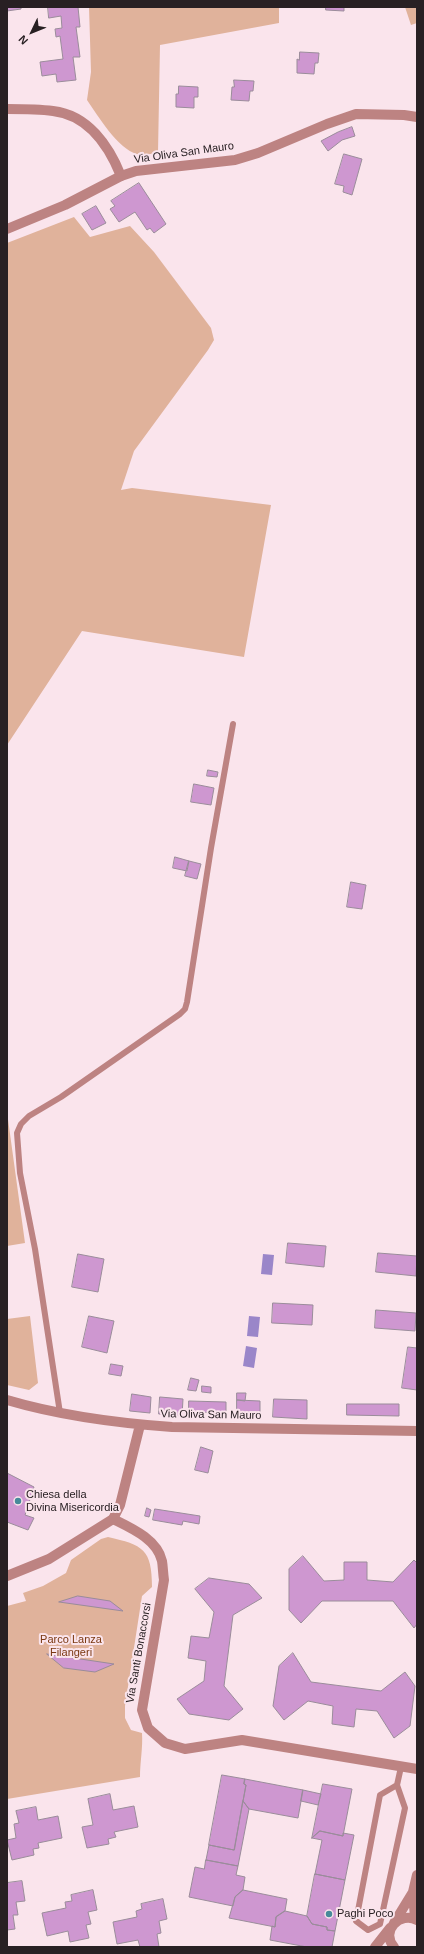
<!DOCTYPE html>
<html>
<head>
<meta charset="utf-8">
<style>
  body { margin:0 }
  #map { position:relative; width:424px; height:1954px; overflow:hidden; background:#fae4ec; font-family:Helvetica,sans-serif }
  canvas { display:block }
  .frame { position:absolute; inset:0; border:8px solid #282023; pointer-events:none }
  .north { position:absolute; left:12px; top:12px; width:40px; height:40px; -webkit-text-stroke:3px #fae4ec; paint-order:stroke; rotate:227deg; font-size:11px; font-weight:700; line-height:16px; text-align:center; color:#282023 }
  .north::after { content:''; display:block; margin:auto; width:14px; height:18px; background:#282023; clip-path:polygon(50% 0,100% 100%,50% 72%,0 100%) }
</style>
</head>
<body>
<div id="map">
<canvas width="424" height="1954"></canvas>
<div class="frame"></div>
<div class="north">N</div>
</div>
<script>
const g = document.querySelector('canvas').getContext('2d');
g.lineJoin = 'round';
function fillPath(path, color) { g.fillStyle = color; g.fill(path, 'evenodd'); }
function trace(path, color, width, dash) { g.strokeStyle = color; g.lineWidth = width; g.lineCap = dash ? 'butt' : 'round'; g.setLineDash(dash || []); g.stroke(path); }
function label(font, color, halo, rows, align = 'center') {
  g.font = font + ' Helvetica,sans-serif'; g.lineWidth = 4; g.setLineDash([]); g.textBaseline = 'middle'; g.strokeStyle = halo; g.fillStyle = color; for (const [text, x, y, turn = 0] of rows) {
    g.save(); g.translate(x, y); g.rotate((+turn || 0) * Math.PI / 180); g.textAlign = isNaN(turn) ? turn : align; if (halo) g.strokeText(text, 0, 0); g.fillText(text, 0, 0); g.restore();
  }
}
const green = new Path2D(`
  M89,7H279V23L160,45L158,152C151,154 144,156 137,154C118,149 98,116 87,100L91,72Z
  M405,7H417V23L411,25Z
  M74,217L90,237L130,226L154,252L211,328L214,340L208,350L134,451L121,490L132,488L271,505L244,657L82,631L7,745V243Z
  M7,1112L25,1243L7,1246Z
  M30,1316L38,1383L29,1390L7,1385V1319Z
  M108,1537C143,1545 152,1549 152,1587L142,1596L125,1706V1718L131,1730L142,1733C143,1748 140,1762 140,1777L7,1799V1606L26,1601L23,1593L43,1586L66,1573L71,1560L101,1539Z`);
const water = new Path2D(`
  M263,1254L274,1255L272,1275L261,1274Z
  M249,1316L260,1317L258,1337L247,1336Z
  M246,1346L257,1348L254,1368L243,1366Z`);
const building = new Path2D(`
  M7,7H21V9L7,11Z
  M48,7H78L80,27H76L80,57H73L76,80L57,82L56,74L42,76L40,62L63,59L60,36L56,37L55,29L62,28L61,16L49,18Z
  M326,7H344V11L326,10Z
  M300,52L319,53L318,63H315L314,74L297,73V59L299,60Z
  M234,80L254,81L253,91H250L249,101L231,100L232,87H234Z
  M179,86L198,87V97H194V108L176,107V94H178Z
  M352,127L355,136L342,140L328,151L321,141L338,132Z
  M344,154L362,159L352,195L343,192L344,186L335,184Z
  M139,183L166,224L154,233L150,228L147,230L135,212L119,222L110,209L115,206L111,201Z
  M96,206L106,223L92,230L82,214Z
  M208,770L218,772L217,777L207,776Z
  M194,784L214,788L211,805L191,802Z
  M175,857L189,861L187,871L173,868Z
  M189,861L201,864L197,879L185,876Z
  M351,882L366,885L362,909L347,907Z
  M288,1243L326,1246L324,1267L286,1263Z
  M378,1253L417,1256L416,1276L376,1272Z
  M78,1254L104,1259L98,1292L72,1287Z
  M273,1303L313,1305L312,1325L272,1323Z
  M376,1310L416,1313L415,1331L375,1328Z
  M89,1316L114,1321L107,1353L82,1347Z
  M408,1347L417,1348V1390L402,1388Z
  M111,1364L123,1366L121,1376L109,1374Z
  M191,1378L199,1380L196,1391L188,1390Z
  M202,1386L211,1387V1393L202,1392Z
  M237,1393H246L245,1401L237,1400Z
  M132,1394L151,1397L150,1413L130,1411Z
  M160,1397L183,1399L182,1416L159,1414Z
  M274,1399L307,1400V1419L273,1417Z
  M237,1400L260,1401V1414L237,1413Z
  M189,1401L226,1402V1413L189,1412Z
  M347,1404H399V1416L347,1415Z
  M201,1447L213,1451L208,1473L195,1470Z
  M7,1473L34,1487L25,1515L34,1518L28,1530L7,1522Z
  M147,1508L151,1510L149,1517L145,1516Z
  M155,1509L200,1516L199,1524L183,1521L182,1525L153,1520Z
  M303,1556L324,1581L344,1580V1562H367V1580L393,1582L414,1560L417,1563V1624L414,1628L393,1601H322L301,1623L289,1610V1569Z
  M209,1578L249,1584L262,1598L233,1615L224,1686L243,1709L229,1720L189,1714L177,1699L204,1681L206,1661L188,1658L191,1636L209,1638L214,1612L195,1589Z
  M78,1596L110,1601L123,1611L59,1602Z
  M293,1653L311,1682L381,1691L405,1672L415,1686L410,1726L394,1738L377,1711L356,1709L354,1727L332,1724L333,1706L308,1701L284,1720L273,1706L279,1666Z
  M47,1654L114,1664L95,1672L64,1668Z
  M222,1775L245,1779L244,1784L246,1785L234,1850L209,1845Z
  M245,1779L303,1790L298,1818L249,1809L243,1801L246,1785L244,1784Z
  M323,1784L352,1789L343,1836L320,1831L312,1838Z
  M303,1790L321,1794L318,1805L301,1801Z
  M110,1794L113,1810L134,1806L138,1827L114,1832L116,1837L108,1839L109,1844L87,1848L82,1827L93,1825L88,1799Z
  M243,1801L249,1809L238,1866L206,1860L209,1845L234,1850Z
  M36,1807L38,1820L58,1816L62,1838L38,1843L39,1848L33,1849L34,1855L12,1860L7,1840L16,1838L14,1824L19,1823L16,1811Z
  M320,1831L343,1836V1833L354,1835L345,1880L315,1874L322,1840L312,1838Z
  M206,1860L238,1866L236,1875L245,1877L243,1890L235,1897L233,1906L189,1897L195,1867L204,1869Z
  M315,1874L345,1880L335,1931L327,1930V1927L312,1924L307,1916Z
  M22,1881L25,1901L16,1902L18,1915H13L15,1929L7,1930V1883Z
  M93,1890L97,1910L88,1912L91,1924L86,1925L89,1938L70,1942L68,1931L47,1936L42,1913L66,1908L65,1902L72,1901L71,1895Z
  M243,1890L287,1899L285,1911L276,1917L275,1927L229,1918L235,1897Z
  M163,1899L167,1919L159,1921L161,1933L157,1934L159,1947H140L138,1940L117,1944L113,1922L137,1917L136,1911L142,1909L141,1904Z
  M285,1911L307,1916L312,1924L327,1927V1930L335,1931L332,1947H307L270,1940L272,1926L275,1927L276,1917Z`);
const service = new Path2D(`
  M60,1413L35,1249L20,1173L17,1133L21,1124L29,1116L61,1097L180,1014L185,1009L187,1002L211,848L233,724
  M397,1785L380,1795L356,1921L368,1930L380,1924L405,1808L397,1785L401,1767`);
const minor = new Path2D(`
  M7,109C22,109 38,109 53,111C88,115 109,146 121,176
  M113,1519C131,1528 157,1539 162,1561C163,1567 163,1574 164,1580L142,1710L148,1728L165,1743L185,1749L242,1740L417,1769`);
const tertiary = new Path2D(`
  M7,229L65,205L121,176L136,171L235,160L258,153L327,124L356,114L404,115L417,117
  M7,1400C61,1416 116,1423 172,1427L417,1431
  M7,1576L49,1559L113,1519L120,1505L140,1425
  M415,1919L413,1892L417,1875
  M394,1923L413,1892
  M375,1947L390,1928
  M394,1947C380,1931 400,1911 417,1920`);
const markers = [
  [18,1501,4,"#478a9a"],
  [329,1914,4,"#478a9a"]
];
const streetNames = [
  ["Via Oliva San Mauro",184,153,-8],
  ["Via Oliva San Mauro",211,1415,1],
  ["Via Santi Bonaccorsi",139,1653,-80]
];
const poiNames = [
  ["Chiesa della",26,1495],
  ["Divina Misericordia",26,1508],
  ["Paghi Poco",337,1914]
];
const parkNames = [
  ["Parco Lanza",71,1640],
  ["Filangeri",71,1653]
];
fillPath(green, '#e0b29b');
fillPath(water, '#9a86c9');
fillPath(building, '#ce97d0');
trace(building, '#9a8c9a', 1);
trace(service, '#bd8382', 6);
trace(minor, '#bd8382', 10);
trace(tertiary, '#bd8382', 10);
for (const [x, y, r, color] of markers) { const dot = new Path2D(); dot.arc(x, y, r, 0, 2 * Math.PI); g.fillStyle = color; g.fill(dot); trace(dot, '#fae4ec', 1.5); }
label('11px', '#282023', '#fae4ec', streetNames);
label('11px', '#282023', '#fae4ec', poiNames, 'left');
label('11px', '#7a3811', '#fae4ec', parkNames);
</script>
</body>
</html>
